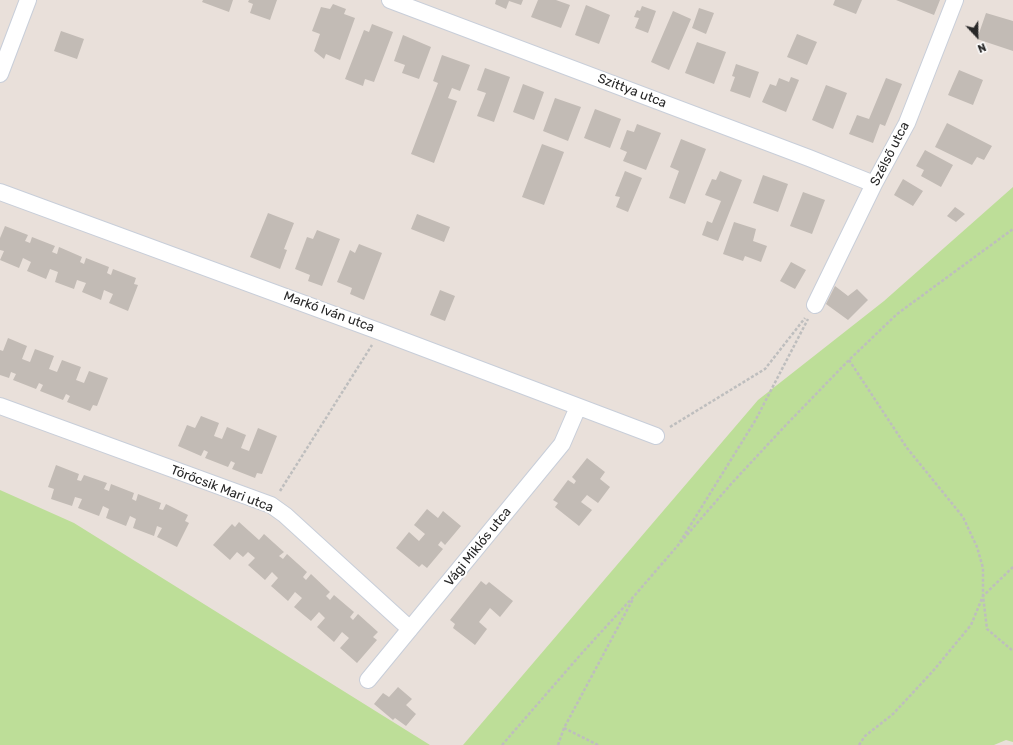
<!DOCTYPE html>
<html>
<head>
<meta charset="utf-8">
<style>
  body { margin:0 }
  #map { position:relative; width:1013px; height:745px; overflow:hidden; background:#e9e0da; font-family:Rubik,sans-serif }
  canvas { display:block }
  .north { position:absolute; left:957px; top:16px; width:40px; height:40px; -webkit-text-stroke:3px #fff; paint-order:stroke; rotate:158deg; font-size:11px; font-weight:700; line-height:16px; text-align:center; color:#282828 }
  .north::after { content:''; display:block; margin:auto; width:14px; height:18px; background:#282828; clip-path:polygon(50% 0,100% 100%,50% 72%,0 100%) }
</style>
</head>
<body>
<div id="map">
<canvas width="1013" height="745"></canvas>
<div class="north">N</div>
</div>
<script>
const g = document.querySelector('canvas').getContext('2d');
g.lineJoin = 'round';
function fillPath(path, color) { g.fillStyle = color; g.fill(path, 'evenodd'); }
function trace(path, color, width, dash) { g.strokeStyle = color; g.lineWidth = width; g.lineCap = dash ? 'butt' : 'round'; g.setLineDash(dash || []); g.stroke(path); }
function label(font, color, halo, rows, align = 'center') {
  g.font = font + ' Rubik,sans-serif'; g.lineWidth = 4; g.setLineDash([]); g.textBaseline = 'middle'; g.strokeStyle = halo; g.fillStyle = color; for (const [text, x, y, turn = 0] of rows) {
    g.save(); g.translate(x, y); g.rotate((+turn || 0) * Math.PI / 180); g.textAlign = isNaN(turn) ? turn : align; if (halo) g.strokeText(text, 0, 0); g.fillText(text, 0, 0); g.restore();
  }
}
const green = new Path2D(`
  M1013,187V742L1006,740L994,745H463L758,400L884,301Z
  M0,490L74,523L430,745H0Z`);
const building = new Path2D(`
  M203,0H233L229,12L202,2Z
  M249,0H277L270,20L250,13L253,4L248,2Z
  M496,0H523L521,5L509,1L506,9L495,4Z
  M538,0H556L570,5L561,28L531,17Z
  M835,0H862L856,14L833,5Z
  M896,0H940L934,15Z
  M333,4L346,9L344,14L355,18L340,60L326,54L324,59L314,51L320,34L312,31L321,7L330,9Z
  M586,5L610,15L599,44L575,35Z
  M642,6L656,11L648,33L635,28L639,18L634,17L637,10L640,11Z
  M699,8L714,13L706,34L692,28Z
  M673,11L691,19L669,70L651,62Z
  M986,13L1013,21V51L977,39Z
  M372,24L393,32L374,82L365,79L363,86L345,79L364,30L369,32Z
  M61,31L84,39L77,59L54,51Z
  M797,34L817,42L807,65L787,57Z
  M403,35L431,47L419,79L402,73L405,65L394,61Z
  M697,42L726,52L714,84L685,73Z
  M442,55L470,65L460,91L452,88L448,98L457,101L434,163L411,154L438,83L433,81Z
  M736,64L759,72L750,98L730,91L735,77L732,76Z
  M485,68L510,77L494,122L477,116L486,93L477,90Z
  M959,70L983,80L973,105L948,95Z
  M791,77L799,80L786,112L762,102L770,84L776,86L779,78L789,82Z
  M886,78L902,84L885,126L880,124L873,143L849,134L857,115L869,119Z
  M523,84L544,92L534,120L513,112Z
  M826,85L847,93L833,129L812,120Z
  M555,98L581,107L568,141L543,131Z
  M595,109L621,119L610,148L584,138Z
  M947,123L992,146L984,160L977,157L972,165L935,147Z
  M637,124L661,133L646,170L623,161L627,152L620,149L627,130L634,132Z
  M681,139L706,149L685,204L669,198L679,171L670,167Z
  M542,144L564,152L544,205L522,197Z
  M925,150L953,165L941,187L921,176L924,170L916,166Z
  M625,171L642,178L628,212L616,207L620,197L615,196Z
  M720,171L742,180L718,241L702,235L707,221L712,223L721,201L705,195L712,179L716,180Z
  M763,175L788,184L778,212L753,203Z
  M903,179L923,191L913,206L894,195Z
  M803,192L825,200L812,234L790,226Z
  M955,207L965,214L956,222L947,216Z
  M268,213L294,223L284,249L287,250L280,269L250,257Z
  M417,214L450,227L444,242L411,229Z
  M734,222L756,229L753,241L767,246L761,262L745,256L743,261L723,254Z
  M5,226L28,235L25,241L30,243L32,237L55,246L52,252L57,254L59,247L82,257L80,262L84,264L86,258L109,267L107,273L111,275L113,269L136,278L134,284L138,285L128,311L109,303L113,294L104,290L101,300L82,292L86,283L77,280L74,289L55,282L58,272L50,269L46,279L27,271L31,262L23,258L19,268L0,260L4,251L0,250V238Z
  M317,230L340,239L322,286L308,281L310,275L295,269L307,237L313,239Z
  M359,244L382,253L364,300L350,294L352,288L337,282L350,250L355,253Z
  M791,262L806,270L795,289L780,281Z
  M835,286L848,296L857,289L868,300L848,320L826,304Z
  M440,290L455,296L445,321L430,315Z
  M8,338L27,346L22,359L30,362L35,349L54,356L49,369L57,372L62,360L81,367L76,380L84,383L89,371L108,378L97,406L93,405L90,411L67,402L70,396L66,394L63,400L40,391L43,385L39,383L36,389L13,380L16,374L11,372L9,378L0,375V350L3,351Z
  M201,416L219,423L214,436L222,439L227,427L246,435L241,448L249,451L258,428L277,436L262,474L257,473L255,478L232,469L235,463L231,461L228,467L205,458L208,452L204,450L201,456L178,446L187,425L195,428Z
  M587,458L605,472L600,479L610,487L598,503L587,495L581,502L592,510L579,526L555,507L558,503L553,500L568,480L574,484L576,481L572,477Z
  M56,465L79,474L77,480L81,481L84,475L107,483L104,489L109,491L111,484L134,493L132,499L136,501L138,494L161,503L159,509L163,510L166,504L188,515L185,521L189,523L177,547L157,537L162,528L157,526L154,536L133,528L136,519L130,516L126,526L106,518L109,509L103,506L99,516L78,508L82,499L75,497L72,506L51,499L54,489L48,487Z
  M427,509L438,518L443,511L461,526L445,545L441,541L438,545L443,549L427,568L422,564L419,567L396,548L409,532L419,541L425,534L414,525Z
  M239,522L259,540L264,534L284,552L279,556L283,559L287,554L307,572L303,577L306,580L311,574L330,592L326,596L330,600L334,595L354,612L350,617L353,620L358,614L378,632L373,637L377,640L357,663L340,648L349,638L342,632L334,642L317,627L325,618L319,612L311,621L294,607L302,598L295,592L288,601L271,586L278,578L272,572L265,580L248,565L255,558L248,552L243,557L237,552L230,560L213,545L232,524L235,527Z
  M481,581L486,585L489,582L513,601L500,617L490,608L479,622L487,629L475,645L453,628L455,624L450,620Z
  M398,687L412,699L406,705L416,714L406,726L395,718L393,720L374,704L383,693L389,697Z`);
const path = new Path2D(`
  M849,360L907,448L963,517L977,547L983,568V596L987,629L1013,651
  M670,427L765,369L805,318
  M280,491L372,345
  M680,542L755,421L808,319
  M564,728L598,745
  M502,745L582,653L635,595L731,484L785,426L849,360L897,314L1013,229
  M558,745L564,728L633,599
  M859,745L865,736L893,714L933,671L971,625L983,596L1013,567`);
const street = new Path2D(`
  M390,0L809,158L874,184
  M0,74L28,0
  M0,192L381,332L656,436
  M815,305L874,184L907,123L955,0
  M0,406L271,505L285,515L410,629
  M368,680L562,444L578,407`);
const streetNames = [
  ["Szittya utca",632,91,21],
  ["Szélső utca",890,154,-63],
  ["Markó Iván utca",329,312,20],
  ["Törőcsik Mari utca",222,489,21],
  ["Vági Miklós utca",478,547,-51]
];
fillPath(green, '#bdde98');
fillPath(building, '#c2bbb5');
trace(street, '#c8ced9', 18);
trace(path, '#bebebe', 2.5, [3, 2]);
trace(street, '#fff', 16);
label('13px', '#282828', '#fff', streetNames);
</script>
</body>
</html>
